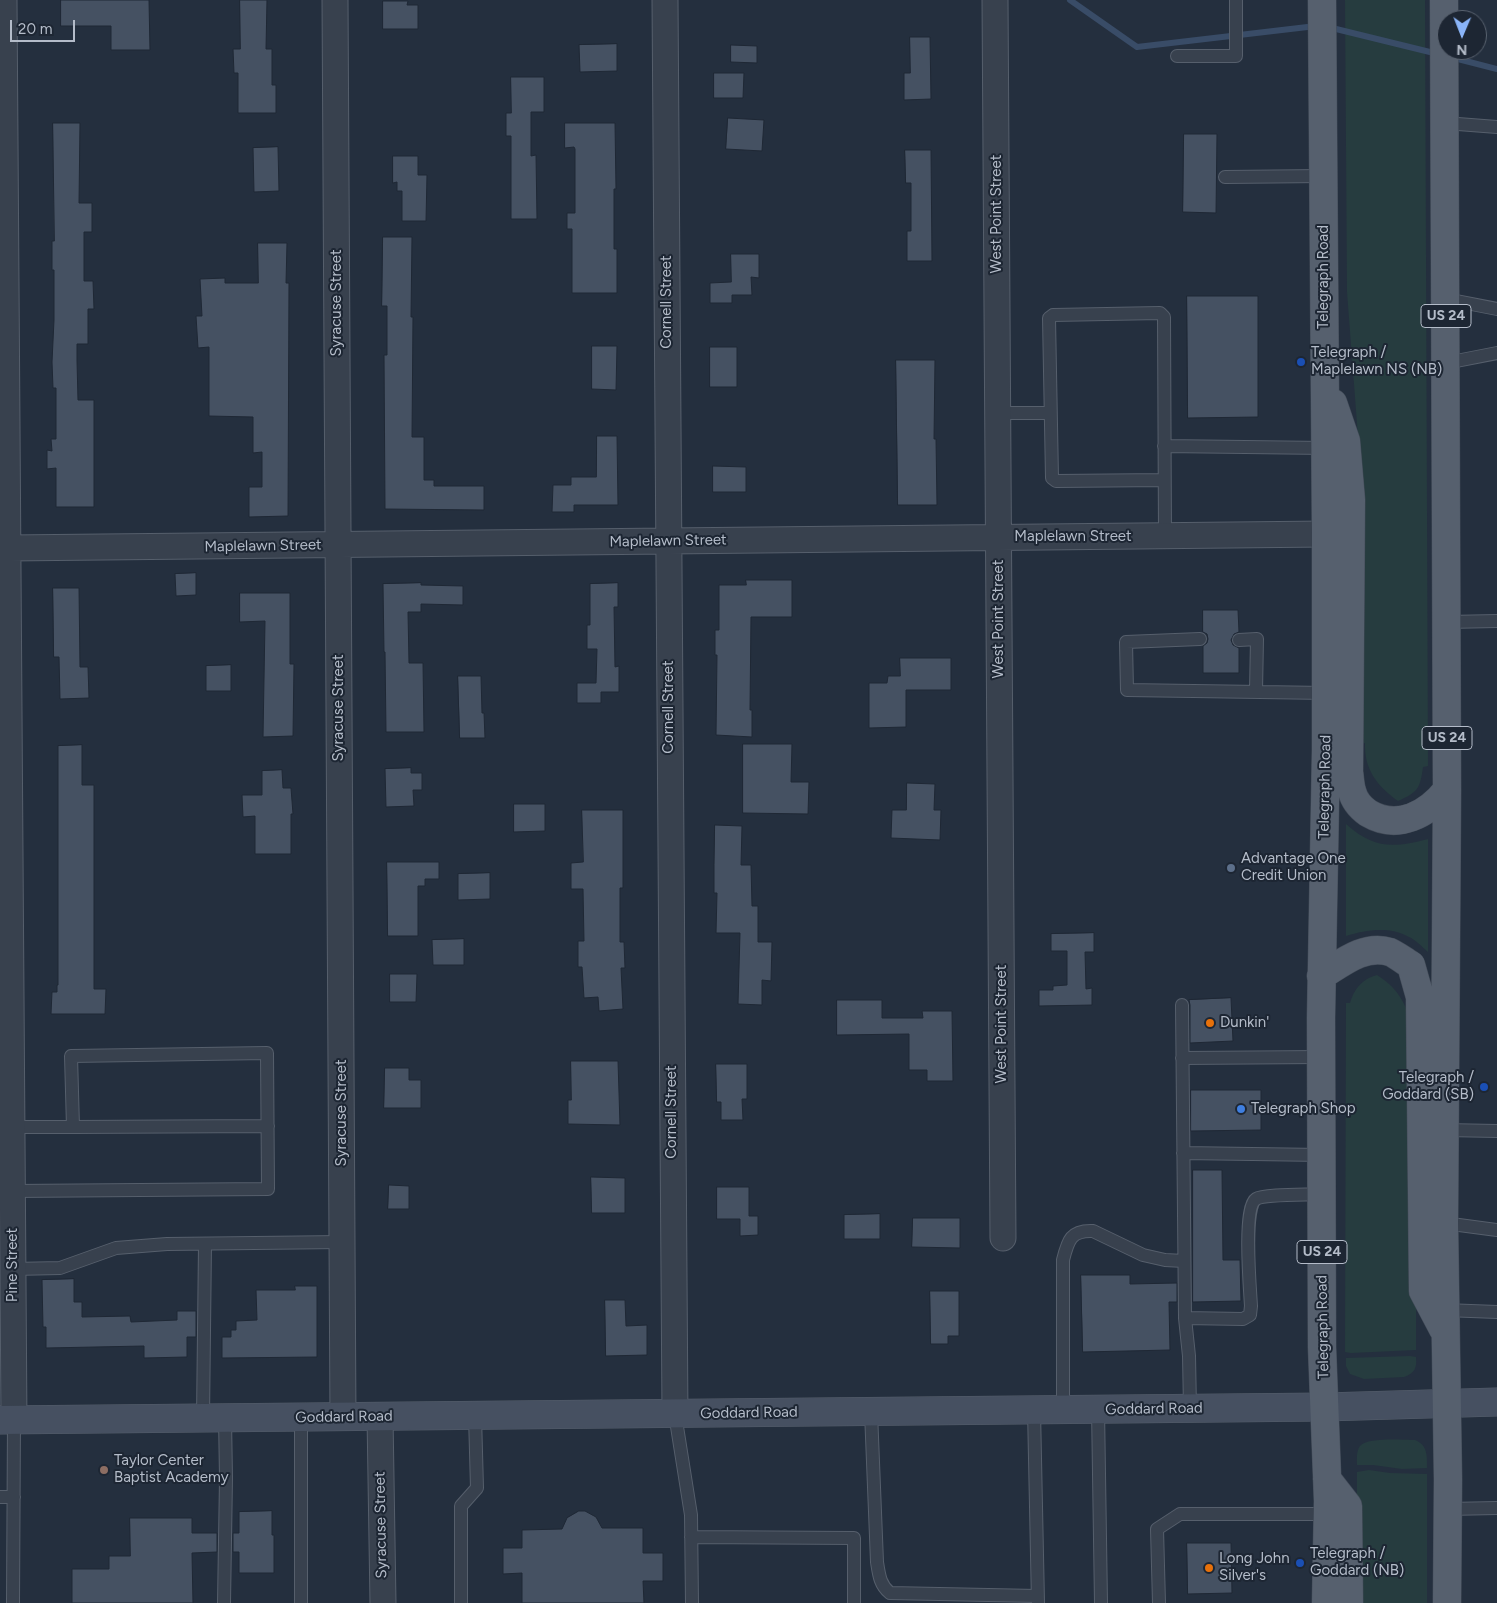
<!DOCTYPE html>
<html>
<head>
<meta charset="utf-8">
<style>
  body { margin:0 }
  #map { position:relative; width:1497px; height:1603px; overflow:hidden; background:#242f3e; font-family:Figtree,sans-serif }
  canvas { display:block }
  .north { position:absolute; left:1437px; top:10px; width:50px; height:50px; box-sizing:border-box; background:#1d2633; border:1px solid #59626f; border-radius:50%; rotate:181deg; font-size:14px; font-weight:700; line-height:20px; text-align:center; color:#b4bcc9 }
  .north::after { content:''; display:block; margin:auto; width:18px; height:22px; background:#8ab4f8; clip-path:polygon(50% 0,100% 100%,50% 72%,0 100%) }
  .scale { position:absolute; left:10px; top:20px; width:65px; height:22px; box-sizing:border-box; border:2px solid #b4bcc9; border-top:0; padding-left:6px; font-size:15px; line-height:18px; white-space:nowrap; color:#b4bcc9; -webkit-text-stroke:4px #1d2633; paint-order:stroke }
</style>
</head>
<body>
<div id="map">
<canvas width="1497" height="1603"></canvas>
<div class="north">N</div>
<div class="scale">20 m</div>
</div>
<script>
const g = document.querySelector('canvas').getContext('2d');
g.lineJoin = 'round';
function fillPath(path, color) { g.fillStyle = color; g.fill(path, 'evenodd'); }
function trace(path, color, width, dash) { g.strokeStyle = color; g.lineWidth = width; g.lineCap = dash ? 'butt' : 'round'; g.setLineDash(dash || []); g.stroke(path); }
function label(font, color, halo, rows, align = 'center') {
  g.font = font + ' Figtree,sans-serif'; g.lineWidth = 4; g.setLineDash([]); g.textBaseline = 'middle'; g.strokeStyle = halo; g.fillStyle = color; for (const [text, x, y, turn = 0] of rows) {
    g.save(); g.translate(x, y); g.rotate((+turn || 0) * Math.PI / 180); g.textAlign = isNaN(turn) ? turn : align; if (halo) g.strokeText(text, 0, 0); g.fillText(text, 0, 0); g.restore();
  }
}
const green = new Path2D(`
  M1345,0H1425L1428,766L1423,767C1420,789 1418,792 1398,801C1377,786 1364,769 1365,743H1359L1360,463L1347,292Z
  M1346,824C1374,849 1393,848 1428,839V952C1422,947 1416,940 1409,937C1389,926 1366,930 1346,936Z
  M1377,975C1404,992 1408,1011 1416,1040V1350L1351,1353L1345,1352L1346,1003H1350C1354,989 1362,979 1377,975Z
  M1410,1356L1416,1357C1417,1368 1415,1373 1404,1377L1364,1379L1350,1374L1346,1366V1358Z
  M1415,1440C1428,1445 1427,1456 1427,1468L1402,1469L1373,1465H1357C1357,1460 1356,1451 1360,1446C1367,1437 1403,1440 1415,1440Z
  M1369,1470L1390,1473L1427,1474V1603H1357V1472Z`);
const stream = new Path2D(`
  M1070,0L1137,47L1316,26
  M1328,27L1438,54
  M1450,57L1497,69`);
const building = new Path2D(`
  M61,0H149L150,50H111V26H61Z
  M240,0H267L266,49H272V85H276V113H238V73H234L233,49H240Z
  M383,1H408L407,5H418V29H383Z
  M910,37H930L931,99L904,100V73H910Z
  M617,44V71L580,72L579,45Z
  M731,45L757,46V63L731,62Z
  M714,73H744L743,98H714Z
  M511,77H544V112H531V156L536,155L537,219H511V136H506V113H511Z
  M728,118L764,120L762,151L726,149Z
  M53,123H80L79,203H92V232H84V281H93L94,309H88V344H77V361L78,400H94V507H56V468L47,469V450L52,451L51,439H56V388H53L52,362L54,320V270H52V241H54Z
  M565,123H615L616,189H614V249H617V293H572V229H567V213H575V149L574,147L565,148Z
  M1184,134H1217L1216,213L1183,212Z
  M278,147L279,191L254,192L253,148Z
  M905,150H931L932,261H907V231H911V183H906Z
  M393,156H418V175H427L426,221H402V191H397V182L393,183Z
  M383,237H412L411,317H413L412,437H424V480H434V486H484V510L385,509L384,355H387V306H382Z
  M258,243H287L286,283H289L288,516L249,517V487H262V452L253,453V417L209,416V347L198,348L196,316H202L200,279L225,278V283H258Z
  M731,254H759V278L751,277L752,295H732V303H710V283L731,282Z
  M1187,296H1258V417L1188,418Z
  M592,346H617L616,390L592,389Z
  M710,347H737V387H710Z
  M896,360H935L934,439H936L937,505H898Z
  M597,436H617L618,505H574V512H552L553,485H571V477H596Z
  M713,466L746,467V492H713Z
  M196,573V595L176,596L175,574Z
  M746,580H792V617H751L750,710H752V737L716,735L717,655H715V630H719V585H746Z
  M421,583V585L463,586V605L421,604V612H408L409,663H423L424,732H386L385,652H384L383,584Z
  M618,583V607H614L615,667L619,666V692H601V703H577V683H596L597,649H587V625H590V584Z
  M53,588H79L80,667H88L89,698L60,699L59,657H54Z
  M240,593H290V664H294L293,736L263,737L265,621L240,622Z
  M1203,610H1238L1239,632L1234,634L1231,640L1233,645L1239,648V673H1203V646L1207,643L1208,639L1207,634L1203,632Z
  M900,658H951V690H906V727L869,728V683H887L888,676H900Z
  M231,665V691H206V666Z
  M458,676H481L482,713H484L485,738H460Z
  M743,744H792L791,782H809L808,814L743,813Z
  M82,745V785H94V989H106L105,1014H51L52,992H57V985H58V746Z
  M411,768V773H422V790H413L414,806L386,807L385,769Z
  M282,770L283,788H291L293,814H291V854H255V816L243,817L242,795H262V771Z
  M907,783L935,784L934,810H941L940,840L891,838L892,810H906Z
  M514,804H545V831L514,832Z
  M582,810H623V888H620V942H624L625,968H621L623,1009L599,1011L598,997L584,998L582,967H578V941H584L583,889H571V863L583,862Z
  M715,825L742,826L741,865H751L752,906H758V942H772L771,981L762,980V1005L738,1004L740,933H716L717,893H714V865Z
  M387,862H439V879H425V886H418V936H388Z
  M490,873V899L458,900V874Z
  M1094,933V952H1085L1086,989L1092,988V1005L1039,1006V990H1053V986L1067,985V951H1051V934Z
  M464,939V965H433L432,940Z
  M390,974H417L416,1002H390Z
  M1231,998L1233,1041L1190,1043V1005L1189,1000Z
  M837,1000H882V1018H923L922,1011H952L953,1081H927V1070H909V1034L837,1035Z
  M571,1061H618L620,1125L568,1124V1100H571Z
  M716,1064H747V1099H742L743,1120H721V1102H717Z
  M385,1068H409V1080H421V1108H384Z
  M1191,1090H1261V1130L1191,1131Z
  M1193,1170H1222L1223,1260H1240L1241,1301L1193,1302Z
  M591,1177L625,1178V1213H592Z
  M389,1185L409,1186V1209H388Z
  M717,1187H749V1216H758V1235L740,1236V1219H717Z
  M880,1214V1239H844V1215Z
  M913,1218H960V1248L912,1247Z
  M1081,1275H1130V1284L1177,1283V1302H1169L1170,1350L1083,1352Z
  M74,1279V1302H82V1317L130,1316L131,1322L177,1320V1311H196V1337H187V1357L144,1358V1346L46,1348V1327H43L42,1280Z
  M295,1286H317V1357L222,1358V1337H231V1330H236V1321L257,1320L256,1290H295Z
  M930,1291H959V1336H948V1344H931Z
  M605,1300H625L626,1326L647,1325V1355L606,1356Z
  M272,1511V1535H274V1573H239V1552H233V1533H239V1512Z
  M579,1511H585L596,1517L602,1528H643V1553H663V1581H643L644,1603H522V1573L503,1574V1548H522V1530L562,1529L567,1518Z
  M130,1518H192V1533H217V1552L192,1553L193,1603H72V1569H109V1556H130Z
  M1187,1543H1231L1232,1593L1188,1594Z`);
const service = new Path2D(`
  M1177,56H1236V0
  M1445,123L1497,127
  M1225,177L1323,176
  M1446,299L1497,309
  M1446,363L1497,353
  M998,413H1050
  M1164,446L1326,448
  M1164,480L1056,481L1052,478L1049,318L1053,315L1160,313L1164,317L1165,536
  M1447,622L1497,621
  M1200,639L1126,642L1127,690L1326,693
  M1239,640L1257,639L1256,691
  M1182,1005L1185,1318L1189,1356L1190,1408
  M1182,1058L1321,1057
  M12,1127H73L71,1056L267,1053L268,1189L13,1191
  M73,1127L268,1126
  M1445,1130L1497,1131
  M1183,1153L1322,1155
  M1444,1223L1497,1230
  M13,1269L60,1268L116,1248L167,1244L342,1242
  M1445,1310L1497,1312
  M1185,1318L1243,1319L1250,1315L1251,1306C1250,1289 1243,1207 1256,1199C1264,1194 1310,1195 1322,1194
  M1098,1409L1101,1603
  M1034,1410L1038,1603
  M1063,1410V1260C1068,1240 1071,1230 1093,1231L1143,1255L1165,1260L1184,1261
  M871,1412L877,1562C879,1575 880,1585 890,1593L1037,1596
  M675,1414L691,1515L692,1603
  M203,1418L205,1244
  M0,1497H14
  M1448,1509L1497,1508
  M691,1537L854,1538V1603
  M13,1603L14,1420
  M224,1603L226,1478L225,1418
  M301,1603V1417
  M461,1603V1506L477,1488L475,1416
  M1159,1603L1157,1529L1180,1514H1328`);
const minor = new Path2D(`
  M4,0L14,1420
  M335,0L343,1417
  M665,0L675,1414
  M995,0L1003,1238
  M9,548L1326,534
  M380,1416L383,1603`);
const secondary = new Path2D(`
  M0,1420L1325,1407L1497,1402`);
const primary = new Path2D(`
  M1322,0L1326,534V750L1321,1018L1322,1347L1328,1501L1326,1603
  M1444,0L1447,790L1444,1223L1448,1480L1447,1603
  M1333,403L1346,441L1351,500L1349,772C1350,778 1350,785 1352,791C1354,800 1361,808 1368,813C1398,831 1428,814 1447,790
  M1321,976C1342,963 1364,944 1390,952C1397,955 1404,961 1411,965L1420,997L1423,1291L1443,1329
  M1327,1479L1348,1506L1349,1603`);
const markers = [
  [1301,362,5,"#1a4fb4"],
  [1231,868,5,"#5c6f8a"],
  [1210,1023,5,"#e8710a"],
  [1484,1087,5,"#1a4fb4"],
  [1241,1109,5,"#3f7fe0"],
  [104,1470,5,"#8d6e63"],
  [1300,1563,5,"#1a4fb4"],
  [1209,1568,5,"#e8710a"]
];
const shields = [
  [1446,316,50],
  [1447,738,50],
  [1322,1252,50]
];
const shieldNames = [
  ["US 24",1446,316],
  ["US 24",1447,738],
  ["US 24",1322,1252]
];
const streetNames = [
  ["West Point Street",997,214,-90],
  ["Telegraph Road",1324,277,-90],
  ["Cornell Street",667,302,-90],
  ["Syracuse Street",337,303,-90],
  ["Maplelawn Street",1073,537],
  ["Maplelawn Street",668,541,-1],
  ["Maplelawn Street",263,546,-1],
  ["West Point Street",999,619,-90],
  ["Cornell Street",669,707,-90],
  ["Syracuse Street",339,708,-90],
  ["Telegraph Road",1325,787,-89],
  ["West Point Street",1002,1024,-90],
  ["Cornell Street",672,1112,-90],
  ["Syracuse Street",342,1113,-90],
  ["Pine Street",13,1265,-90],
  ["Telegraph Road",1323,1327,-91],
  ["Goddard Road",1154,1409,-1],
  ["Goddard Road",749,1413,-1],
  ["Goddard Road",344,1417,-1],
  ["Syracuse Street",381,1525,-91]
];
const poiNames = [
  ["Telegraph /",1311,353],
  ["Maplelawn NS (NB)",1311,370],
  ["Advantage One",1241,859],
  ["Credit Union",1241,876],
  ["Dunkin'",1220,1023],
  ["Telegraph /",1474,1078,"right"],
  ["Goddard (SB)",1474,1095,"right"],
  ["Telegraph Shop",1251,1109],
  ["Taylor Center",114,1461],
  ["Baptist Academy",114,1478],
  ["Telegraph /",1310,1554],
  ["Goddard (NB)",1310,1571],
  ["Long John",1219,1559],
  ["Silver's",1219,1576]
];
fillPath(green, '#263c3f');
trace(stream, '#394c67', 6);
fillPath(building, '#455162');
trace(building, '#1f2835', 1);
trace(service, '#565f6c', 14);
trace(minor, '#565f6c', 27);
trace(secondary, '#565f6c', 29);
trace(primary, '#414a57', 29);
trace(service, '#38414e', 12);
trace(minor, '#38414e', 25);
trace(secondary, '#465061', 28);
trace(primary, '#56606e', 28);
for (const [x, y, r, color] of markers) { const dot = new Path2D(); dot.arc(x, y, r, 0, 2 * Math.PI); g.fillStyle = color; g.fill(dot); trace(dot, '#1d2633', 2); }
for (const [x, y, w] of shields) { const box = new Path2D(); box.roundRect(x - w / 2, y - 11.5, w, 23, 4); g.fillStyle = '#1d2633'; g.fill(box); trace(box, '#b4bcc9', 1); }
label('bold 14px', '#b4bcc9', null, shieldNames);
label('15px', '#b4bcc9', '#1d2633', streetNames);
label('15px', '#b4bcc9', '#1d2633', poiNames, 'left');
</script>
</body>
</html>
